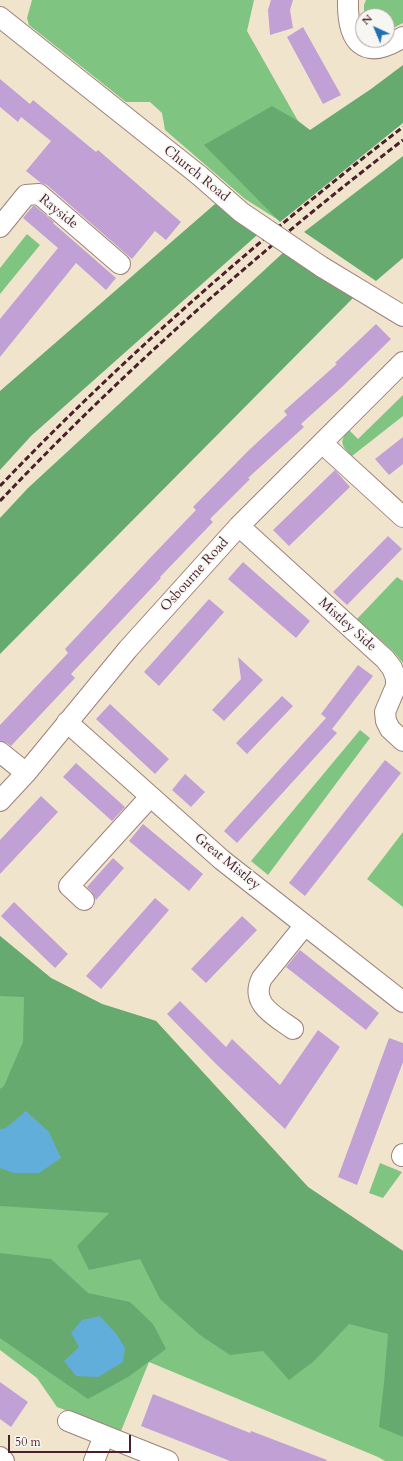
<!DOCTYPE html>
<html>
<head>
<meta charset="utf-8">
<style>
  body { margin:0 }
  #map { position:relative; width:403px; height:1461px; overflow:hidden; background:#f1e4cd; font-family:Cardo,serif }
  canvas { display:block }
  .north { position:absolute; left:355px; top:8px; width:40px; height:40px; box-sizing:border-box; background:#f6f6f2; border:1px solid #b1a0a2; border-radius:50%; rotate:316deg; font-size:11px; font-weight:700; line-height:16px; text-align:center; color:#4a1f2b }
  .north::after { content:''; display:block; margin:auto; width:14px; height:18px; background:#1f6fb2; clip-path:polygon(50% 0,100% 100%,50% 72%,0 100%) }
  .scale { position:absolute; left:8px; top:1435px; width:123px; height:18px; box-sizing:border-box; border:2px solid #4a1f2b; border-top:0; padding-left:5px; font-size:12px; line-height:14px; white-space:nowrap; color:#4a1f2b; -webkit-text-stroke:3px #f6f6f2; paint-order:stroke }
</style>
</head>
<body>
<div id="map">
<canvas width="403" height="1461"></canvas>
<div class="north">N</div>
<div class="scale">50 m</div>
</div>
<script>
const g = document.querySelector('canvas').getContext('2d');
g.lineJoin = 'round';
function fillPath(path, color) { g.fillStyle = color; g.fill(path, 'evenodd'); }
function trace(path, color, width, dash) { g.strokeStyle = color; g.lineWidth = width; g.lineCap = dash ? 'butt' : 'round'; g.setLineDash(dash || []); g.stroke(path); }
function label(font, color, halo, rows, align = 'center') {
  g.font = font + ' Cardo,serif'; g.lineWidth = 3.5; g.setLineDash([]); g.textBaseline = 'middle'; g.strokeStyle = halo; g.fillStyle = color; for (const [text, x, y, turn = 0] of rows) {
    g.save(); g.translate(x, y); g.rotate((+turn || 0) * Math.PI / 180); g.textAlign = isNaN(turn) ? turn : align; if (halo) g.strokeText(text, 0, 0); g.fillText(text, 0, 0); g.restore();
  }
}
const green = new Path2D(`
  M32,0H254L247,31L298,121L348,162L280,221L245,199L165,130L162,113L150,102H126L29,25L27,18Z
  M366,0H403V23L387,31V16H363V27L359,17L364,15V5Z
  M27,234L40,245L0,294V268Z
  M403,395V416L352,456C342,446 338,442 349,430L358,439Z
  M397,577L403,581V663L393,651L357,619Z
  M360,730L370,738L268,875L251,861Z
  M403,832V907L367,879Z
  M0,936L51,978L102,1004L156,1021L308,1187L403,1251V1461H385L378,1457L149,1362L121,1431L57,1407L37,1378L0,1350Z
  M380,1163L402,1172L383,1198L369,1193Z`);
const forest = new Path2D(`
  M403,65V123L280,222L204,145L272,106L298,121L310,130L371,89Z
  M403,156V258L376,281L304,232Z
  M215,204L265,228L31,436L0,470V391Z
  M285,251L354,297L0,654V518L28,488Z
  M0,936L51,978L102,1004L156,1021L308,1187L403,1251V1437L379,1427L384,1383L388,1334L349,1324L314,1361L289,1380L263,1351L230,1355L200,1335L160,1299L140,1259L89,1270L77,1246L109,1213L0,1206V1089L4,1086L23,1042L24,997L0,996Z
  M0,1253L51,1259L88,1293L130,1302L153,1324L166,1349L128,1377L88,1399L0,1338Z`);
const water = new Path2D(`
  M26,1111L49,1132L61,1158L39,1173H14L0,1168V1129L6,1128Z
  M100,1316L117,1335L125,1348L123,1362L98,1377L76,1376L64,1361L79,1347L71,1333L82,1320Z`);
const building = new Path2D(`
  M271,0H293L290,10L293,28L270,35L268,10Z
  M303,27L341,95L323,104L287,37Z
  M0,79L30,104L33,100L96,152L98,150L181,222L166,240L155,231L132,259L47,185L41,183L26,171L51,141L21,117L18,122L0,107Z
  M33,206H35L54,222L53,223L116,278L106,290L76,263L0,357V319L58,248L23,218Z
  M376,324L391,339L342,387L301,424L304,427L248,478L250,479L210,519L213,522L160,577L161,578L71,674L75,678L11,746L7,743L0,741V725L68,653L65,649L151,557L196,510L193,507L249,450L287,415L284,411L337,364L335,363Z
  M403,437V464L389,475L375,459Z
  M335,470L350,487L289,546L273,530Z
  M388,536L402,549L347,605L333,592Z
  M243,562L310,621L296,638L228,579Z
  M209,599L224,612L159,686L144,672Z
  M238,657L263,680L224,721L212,710L241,679Z
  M358,665L373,676L332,729L337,733L237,843L224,831L326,718L321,714Z
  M282,696L293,706L247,754L236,743Z
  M110,704L169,759L155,774L96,719Z
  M385,760L401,773L305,896L289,883Z
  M76,763L125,807L112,821L63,777Z
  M185,774L205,792L191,807L172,790Z
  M41,796L58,812L0,874V840Z
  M143,824L203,874L189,891L129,841Z
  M113,858L124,868L96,900L92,892L87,887Z
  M155,898L169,910L101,989L86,976Z
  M14,902L68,954L55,968L1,916Z
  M242,916L257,930L206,983L191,969Z
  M300,950L379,1013L366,1030L286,967Z
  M180,1001L226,1047L232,1039L280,1085L318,1030L340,1047L285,1129L215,1063L167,1014Z
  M389,1038L403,1043V1062L357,1185L338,1177Z
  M0,1382L28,1402L11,1427L0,1419Z
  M153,1394L250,1433L251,1431L327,1460L326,1461H230L141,1426Z`);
const minor = new Path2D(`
  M348,0C347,41 363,63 403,37
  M0,17L200,176
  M0,227L26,195L39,194L120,264
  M322,267L403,316
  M322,443L403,517
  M239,526L385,659L392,668L396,678V686L385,712L386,721L390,729L403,741
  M67,722L222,860L403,1002
  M0,752L26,773
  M0,801L26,773L128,649L239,526L403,362
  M84,900L69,886L150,797
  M293,1029C275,1016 249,1004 262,978L305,925
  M402,1156L403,1154
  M68,1421L168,1461
  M0,1457L4,1461
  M94,1461L104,1436`);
const rail = new Path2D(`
  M0,486C123,357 262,236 403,127
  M0,501C124,370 260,250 403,140`);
const minorBridge = new Path2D(`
  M200,176L241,212L322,267`);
const streetNames = [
  ["Church Road",196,174,39],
  ["Rayside",58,212,39],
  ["Osbourne Road",195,575,-48],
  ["Mistley Side",347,625,42],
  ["Great Mistley",227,862,39]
];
fillPath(green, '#7fc581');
fillPath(forest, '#67aa6f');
fillPath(water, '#62aedb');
fillPath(building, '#c1a0d6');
trace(minor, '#9e827c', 22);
trace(minor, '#fff', 20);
trace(rail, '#4a1f2b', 3, [6, 3]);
trace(minorBridge, '#9e827c', 22, []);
trace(minorBridge, '#fff', 20);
label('14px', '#4a1f2b', '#f6f6f2', streetNames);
</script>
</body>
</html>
